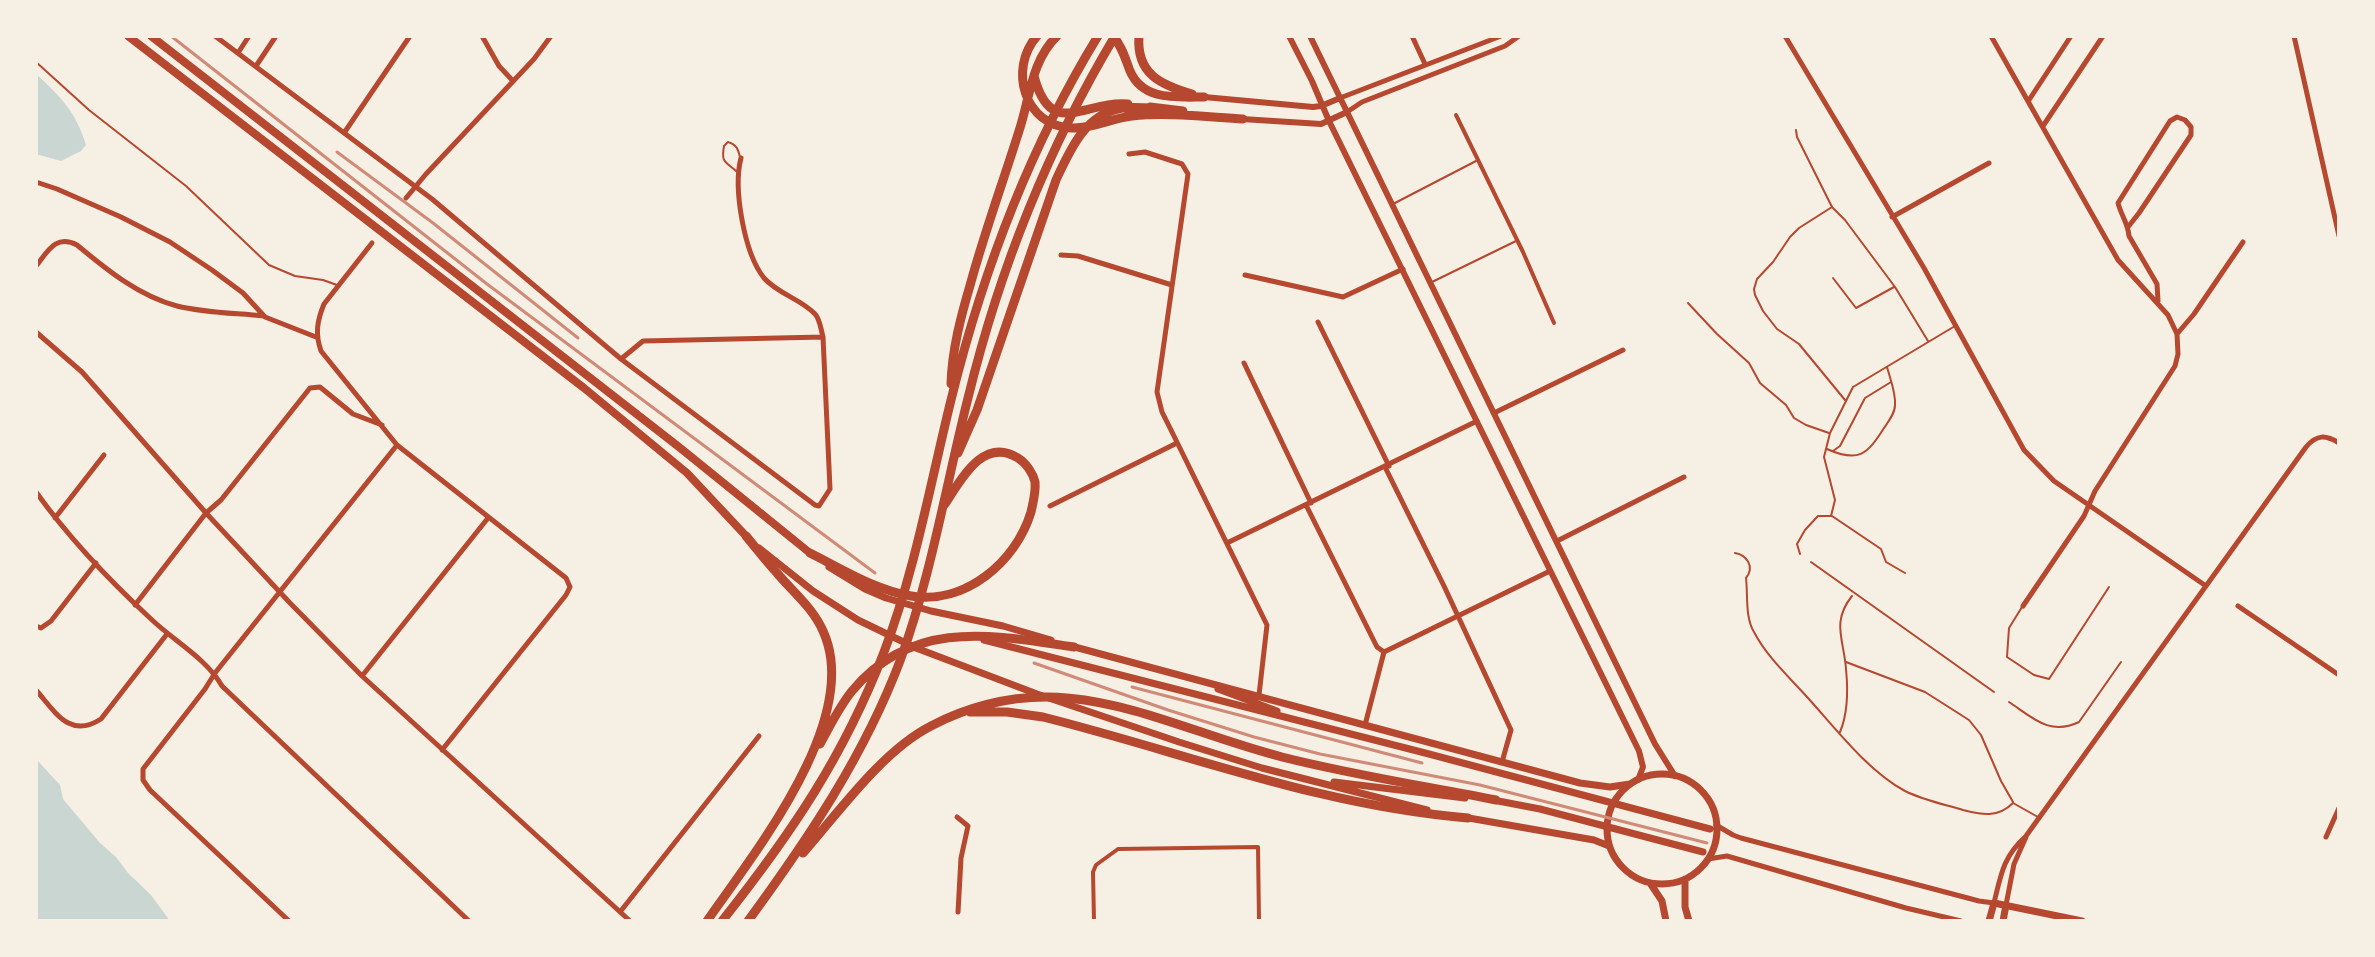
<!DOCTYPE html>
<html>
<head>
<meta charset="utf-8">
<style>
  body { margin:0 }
  #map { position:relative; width:2375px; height:957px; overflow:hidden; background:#f6efe4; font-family:"Noto Serif",serif }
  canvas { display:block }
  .frame { position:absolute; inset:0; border:38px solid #f6efe4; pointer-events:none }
</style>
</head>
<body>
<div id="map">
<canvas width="2375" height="957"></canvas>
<div class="frame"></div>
</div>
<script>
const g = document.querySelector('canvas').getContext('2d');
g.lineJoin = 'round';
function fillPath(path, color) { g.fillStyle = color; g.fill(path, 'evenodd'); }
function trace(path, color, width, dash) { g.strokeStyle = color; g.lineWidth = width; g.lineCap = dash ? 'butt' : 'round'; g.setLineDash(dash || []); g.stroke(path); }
const water = new Path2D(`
  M36,74C61,97 76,112 86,145L81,151L61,161L36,154Z
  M36,759L60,785L63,799L100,843L116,857L128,873L151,895L170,921H36Z`);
const service = new Path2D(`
  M36,62L89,110L186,186L269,265L295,276L323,280L337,285
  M1796,130L1797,137L1832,207L1845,220L1895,287L1928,341
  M736,171C725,161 721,163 724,146L728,142C737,145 738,149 740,157
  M1393,204L1476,161
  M1832,207L1799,228L1790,237L1773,262L1757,279L1754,289L1755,295L1763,311L1777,329L1799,344L1845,400
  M1833,278L1856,308L1894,287
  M1432,282L1516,241
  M1688,303L1717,334L1749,363L1760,383L1786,405L1794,418L1806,425L1829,433
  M1827,449C1858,463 1867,455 1884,428C1889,421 1895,413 1895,405C1896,393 1890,378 1887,367
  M1833,451L1840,446L1865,398L1891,382
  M1832,516L1881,549L1886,562L1905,573
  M1735,553C1747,555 1755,567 1746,578C1748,596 1745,617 1754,632C1767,657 1789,677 1808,698C1836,729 1868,771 1905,791C1923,800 1943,804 1963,810C1982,815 1998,818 2013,803L2038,817
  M1800,554L1797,544L1805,530L1818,516H1831L1835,500L1824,457L1830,433L1853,387L1955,326
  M1811,562L1994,692
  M2022,607L2009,628L2007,657L2034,675L2049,679L2109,587
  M1846,662L1925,692L1969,720L1981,735L2001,781L2013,802
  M2009,702C2033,718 2050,736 2079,722L2121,662
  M1840,732C1848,713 1848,689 1846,669C1844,640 1831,622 1852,596`);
const pedestrian = new Path2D(`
  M1456,115L1523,252L1554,323
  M1094,921L1093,872L1096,865L1118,849L1258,847L1259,921`);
const minor = new Path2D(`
  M215,36L432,199L621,359L815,505L819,506L830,489L823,337C821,330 820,319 815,314C801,299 778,294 764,278C744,253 733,188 741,158
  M482,36L499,66L513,81
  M1412,36L1425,64
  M1785,36L1924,268L2024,450L2054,481L2206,586
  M1991,36L2118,260L2168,315L2177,334L2178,354L2175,366L2095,491L2084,516L2023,606
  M2294,36L2339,236
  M238,53L249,36
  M256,66L276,36
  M1340,98L1501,36
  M2029,100L2071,36
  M1347,112L1362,102L1505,46L1519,36
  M2043,126L2103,36
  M344,133L410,36
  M1129,154L1145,152L1182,164L1188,174L1157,392L1162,412L1171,430L1267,625L1259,695
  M36,182L57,189L121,217L170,242L212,270L243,293L265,317L316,337
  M406,198L426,174L534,59L551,36
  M1892,217L1989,163
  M2128,227L2139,213L2191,135V127L2185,120L2177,117L2170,121L2118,203C2121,215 2128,223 2129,236L2157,284L2158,301
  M372,243L324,304C317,321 315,334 321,351L397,445L566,578L570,587L566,595L442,750
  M1061,255L1078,256L1172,285
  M36,266C48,251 56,234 77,245C107,270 139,296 177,306C205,313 235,313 264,316
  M1245,275L1343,297L1403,269
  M1318,322L1389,466
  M36,332L82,372L206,513L290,603L362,676L630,921
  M2177,334L2194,314L2243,242
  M621,359L643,341L823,337
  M1244,363L1311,503
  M1494,413L1623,350
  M1385,467L1444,586L1511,730L1502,762
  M36,492C69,538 110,581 151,619C174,641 207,659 222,686L469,921
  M1306,505L1377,647L1384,652
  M1050,506L1177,443
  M55,518L104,455
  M1557,541L1684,477
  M1227,543L1477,421
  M135,605L206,513L221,500L310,388L320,387L353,414L382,425
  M2238,606L2339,675
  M36,626L41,628L51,621L96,563
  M362,676L488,518
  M36,690C56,713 70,739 101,719L167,634
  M1365,725L1384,652L1550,571
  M957,817L968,826L961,858L958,912
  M1716,825L1733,835L1741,838L1979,901L1994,903C2001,874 2003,857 2026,836L2306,447C2317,434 2326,435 2339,443
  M2326,837L2339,808
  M1708,859L1727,856L1906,908L1961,921
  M2006,905L2014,864L2026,837
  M620,912L759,736
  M289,921L150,790L143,780V769L205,689L215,673L397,445`);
const tertiary = new Path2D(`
  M1289,36L1312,81L1329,121L1639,751L1643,767L1638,780
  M1310,36L1655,744L1675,776
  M1204,97L1313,107L1321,106L1340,98
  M1242,119L1321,124L1347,112`);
const secondary = new Path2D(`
  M759,548L813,591L858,620L916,648L1037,694L1179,742L1262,768L1427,810
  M829,567L865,589L886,598L931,611L1003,626L1051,640
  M984,640L1429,754L1710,829
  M1071,646L1580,783L1610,787L1630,784
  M1218,689L1277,711
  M1607 829a55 55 0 1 1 110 0a55 55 0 1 1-110 0Z
  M1334,782L1465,798
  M1493,800L1540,809L1703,852
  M1463,817L1594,840L1609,846
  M1685,879V907L1689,921
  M1650,883L1662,901L1666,921
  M1989,921L1994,903L2082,921
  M2003,921L2006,905`);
const primary = new Path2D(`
  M128,36L584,388L687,473L746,536
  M151,36L679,447L810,553`);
const motorway = new Path2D(`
  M1037,36C1008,69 1024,126 1072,128C1092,129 1112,118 1132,116C1168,112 1207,117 1243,119
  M1113,36C1122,46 1125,58 1130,71C1143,101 1176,97 1204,97
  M1139,36C1136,74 1161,85 1192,94
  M1034,76C1051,141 1085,100 1128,104
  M1150,107L1183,111
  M951,384C952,349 961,316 971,282C985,231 1003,182 1019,131C1030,98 1031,61 1057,36
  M958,453L977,410L1056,180C1070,150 1085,114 1122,108C1133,107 1144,108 1154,108
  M810,553C842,569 875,590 911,596C965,605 1016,562 1031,512C1033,502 1036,493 1035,482C1033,473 1026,463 1018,458C983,436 961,480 945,504
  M970,712H1007L1043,717C1186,753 1320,806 1468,818
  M820,744C830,726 839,707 852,691C913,618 992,635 1074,647
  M803,853C839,812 882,751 931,726C1060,659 1158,725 1282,757C1353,775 1425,786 1496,800
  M707,921C755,852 863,718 823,631C813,608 793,592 777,573C766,561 756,548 746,536
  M722,921C791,834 844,756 884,652C915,571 930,485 951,400C982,274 1030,147 1098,36
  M748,921C808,839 864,756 900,661C931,577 946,485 968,398C999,271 1048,148 1115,36`);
const rail = new Path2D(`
  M171,36L487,284L875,573
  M337,152L433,223L578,338
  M1034,663L1168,710L1254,737L1320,754L1480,785L1707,843
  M1132,687L1422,763`);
fillPath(water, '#c9d6d2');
trace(service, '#b5482f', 2);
trace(pedestrian, '#b5482f', 4);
trace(minor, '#b5482f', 5);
trace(tertiary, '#b5482f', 6);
trace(secondary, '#b5482f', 7);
trace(primary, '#b5482f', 8);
trace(motorway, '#b5482f', 9);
trace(rail, '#cf8b77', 3);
</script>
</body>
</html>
